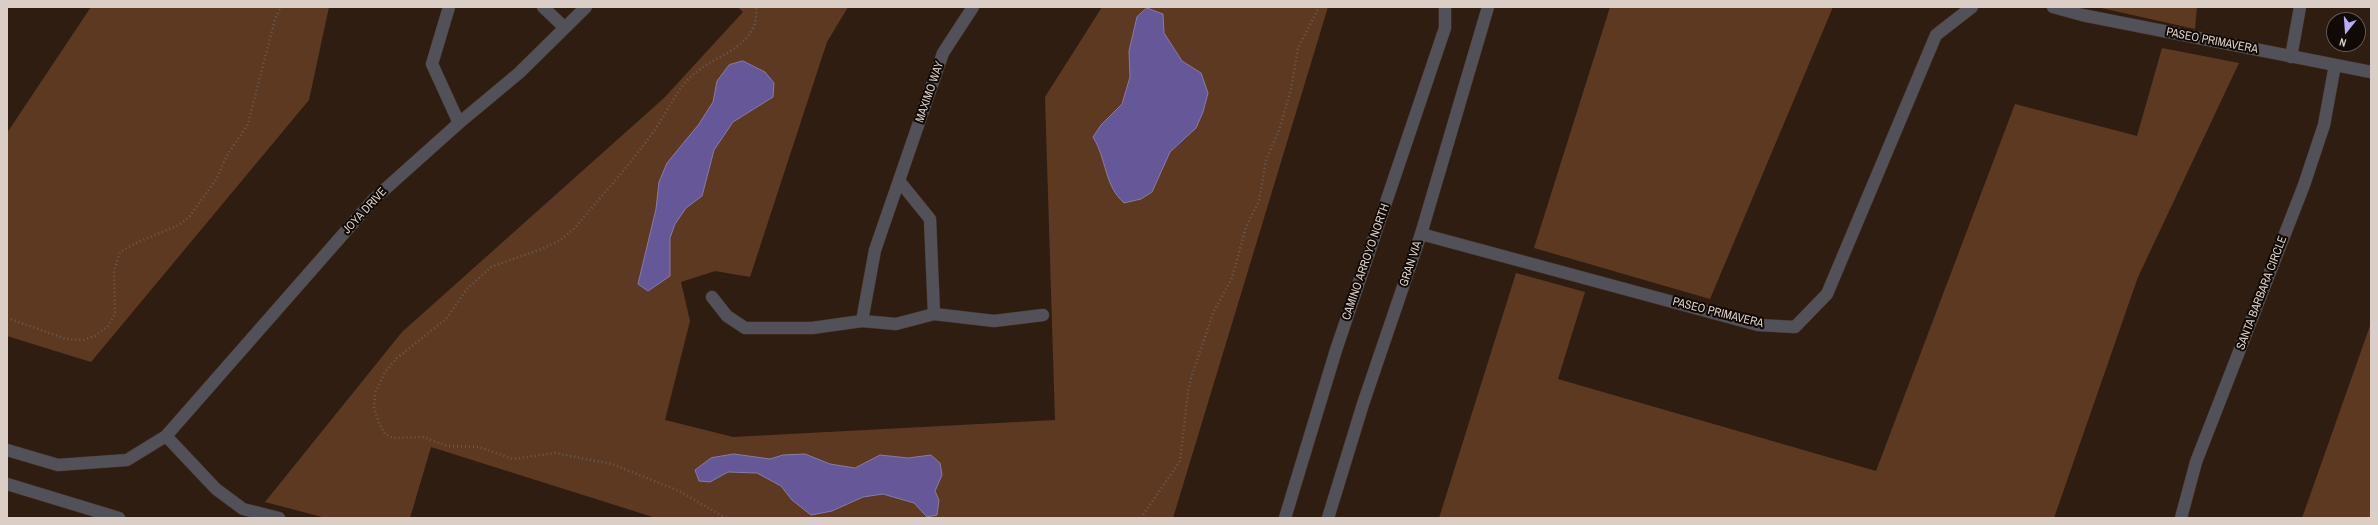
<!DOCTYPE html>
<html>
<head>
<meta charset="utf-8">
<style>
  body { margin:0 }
  #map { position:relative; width:2378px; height:525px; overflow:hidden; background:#2f1d12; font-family:"Archivo Narrow",sans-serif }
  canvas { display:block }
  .frame { position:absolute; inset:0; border:8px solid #dbcec7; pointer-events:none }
  .north { position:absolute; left:2326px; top:12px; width:40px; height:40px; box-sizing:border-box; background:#110905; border:1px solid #625853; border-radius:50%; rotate:197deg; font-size:11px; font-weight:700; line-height:16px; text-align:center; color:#dbcec7 }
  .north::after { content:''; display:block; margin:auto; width:14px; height:18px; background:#b8abf7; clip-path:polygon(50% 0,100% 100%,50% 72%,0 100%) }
</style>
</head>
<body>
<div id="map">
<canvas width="2378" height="525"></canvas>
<div class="frame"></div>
<div class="north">N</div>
</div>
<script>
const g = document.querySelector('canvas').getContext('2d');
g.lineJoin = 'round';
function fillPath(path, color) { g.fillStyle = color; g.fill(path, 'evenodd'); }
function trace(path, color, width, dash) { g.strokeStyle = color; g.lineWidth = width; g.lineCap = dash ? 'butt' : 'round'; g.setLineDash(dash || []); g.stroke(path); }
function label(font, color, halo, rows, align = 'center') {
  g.font = font + ' "Archivo Narrow",sans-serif'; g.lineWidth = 4; g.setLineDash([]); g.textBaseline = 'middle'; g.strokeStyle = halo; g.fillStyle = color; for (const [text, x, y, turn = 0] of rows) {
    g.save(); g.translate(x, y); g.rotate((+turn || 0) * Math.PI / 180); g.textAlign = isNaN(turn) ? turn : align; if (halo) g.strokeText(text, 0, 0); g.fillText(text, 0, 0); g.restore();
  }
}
const green = new Path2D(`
  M91,7H329L309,100L91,362L7,336V133Z
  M738,7H848L827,42L750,277L715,271L681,282L690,321L665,420L733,437L1055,420L1045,97L1102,7H1328L1173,518H656L431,447L410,518H326L265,502L402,332L664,98L743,12Z
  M1610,7H1833L1710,299L1534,248Z
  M2101,7H2197L2195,29L2101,8Z
  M2162,48L2239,63L2138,277L2054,518H1439L1516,273L1585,292L1558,379L1876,471L2015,104L2137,136Z
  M2371,323V518H2302Z`);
const water = new Path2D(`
  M1147,8L1163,14L1164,33L1182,61L1201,73L1208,93L1203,112L1196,128L1170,152L1152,192L1141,199L1124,203C1104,185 1107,160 1093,137L1101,125L1122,104L1130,77L1129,51L1137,17Z
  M743,61L765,72L774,83L773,97L733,122L714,150L702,196L686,208L675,224L670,238V276L648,291L638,284L656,209L659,182L667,163L699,124L713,102L717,81L729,65Z
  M734,454L770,459L783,455L805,454L830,464L855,468L880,455L908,458L931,455L940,463L942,475L935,491L939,500L937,515L927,517L914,503L883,494L863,497L832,511L811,515L792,500L781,486L757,473L728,472L710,482L699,481L695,470L711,458Z`);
const path = new Path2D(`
  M7,318L66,339L83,340L95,336L108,326L115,314L114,271L120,252L138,242L179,225L190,216L217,178L226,157L248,124L275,19L281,7
  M726,518L679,491L612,464L555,453L513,459L479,447L447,446L423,437L393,438L385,434L379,423L374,408L375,393L385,372L397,358L446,319L467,289L491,267L544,248L559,241L574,229C602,195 633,162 658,125C670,107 677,88 695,73C719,53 760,46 756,7
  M1141,518L1180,461L1188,391L1192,375L1213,313L1232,278L1246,227L1259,201L1266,160L1279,130L1291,89L1298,48L1319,7`);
const minor = new Path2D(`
  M449,7L432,64L459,123
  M543,7L564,27
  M2053,7L2082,15L2371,72
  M2291,57L2300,7
  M900,182L930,219L934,314
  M1421,234L1758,325L1795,327L1827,294L1936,35L1972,7
  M712,297L727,316L745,328H812L862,321L896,324L934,314L994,321L1043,315
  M862,321L875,250L943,53L973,7
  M166,436L374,199L459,123L519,73L586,7
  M7,450L58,465L127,460L166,436L216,489L243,509L279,518
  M7,484L119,518
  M1285,518L1336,350L1445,28V7
  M1328,518L1363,404L1421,234L1488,7
  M2181,518L2196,462L2304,185L2324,125L2335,65`);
const streetNames = [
  ["PASEO PRIMAVERA",2212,41,11],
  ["MAXIMO WAY",930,92,-71],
  ["JOYA DRIVE",365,211,-47],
  ["CAMINO ARROYO NORTH",1366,262,-71],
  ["GRAN VIA",1411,264,-72],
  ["SANTA BARBARA CIRCLE",2262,293,-69],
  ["PASEO PRIMAVERA",1718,313,14]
];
fillPath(green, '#5e3922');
fillPath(water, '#655798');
trace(water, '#887ba6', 1);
trace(minor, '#4b392f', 13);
trace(path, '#6b5b51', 2.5, [1, 3]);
trace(minor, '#52515a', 12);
label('12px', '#dbcec7', '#110905', streetNames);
</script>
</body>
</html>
